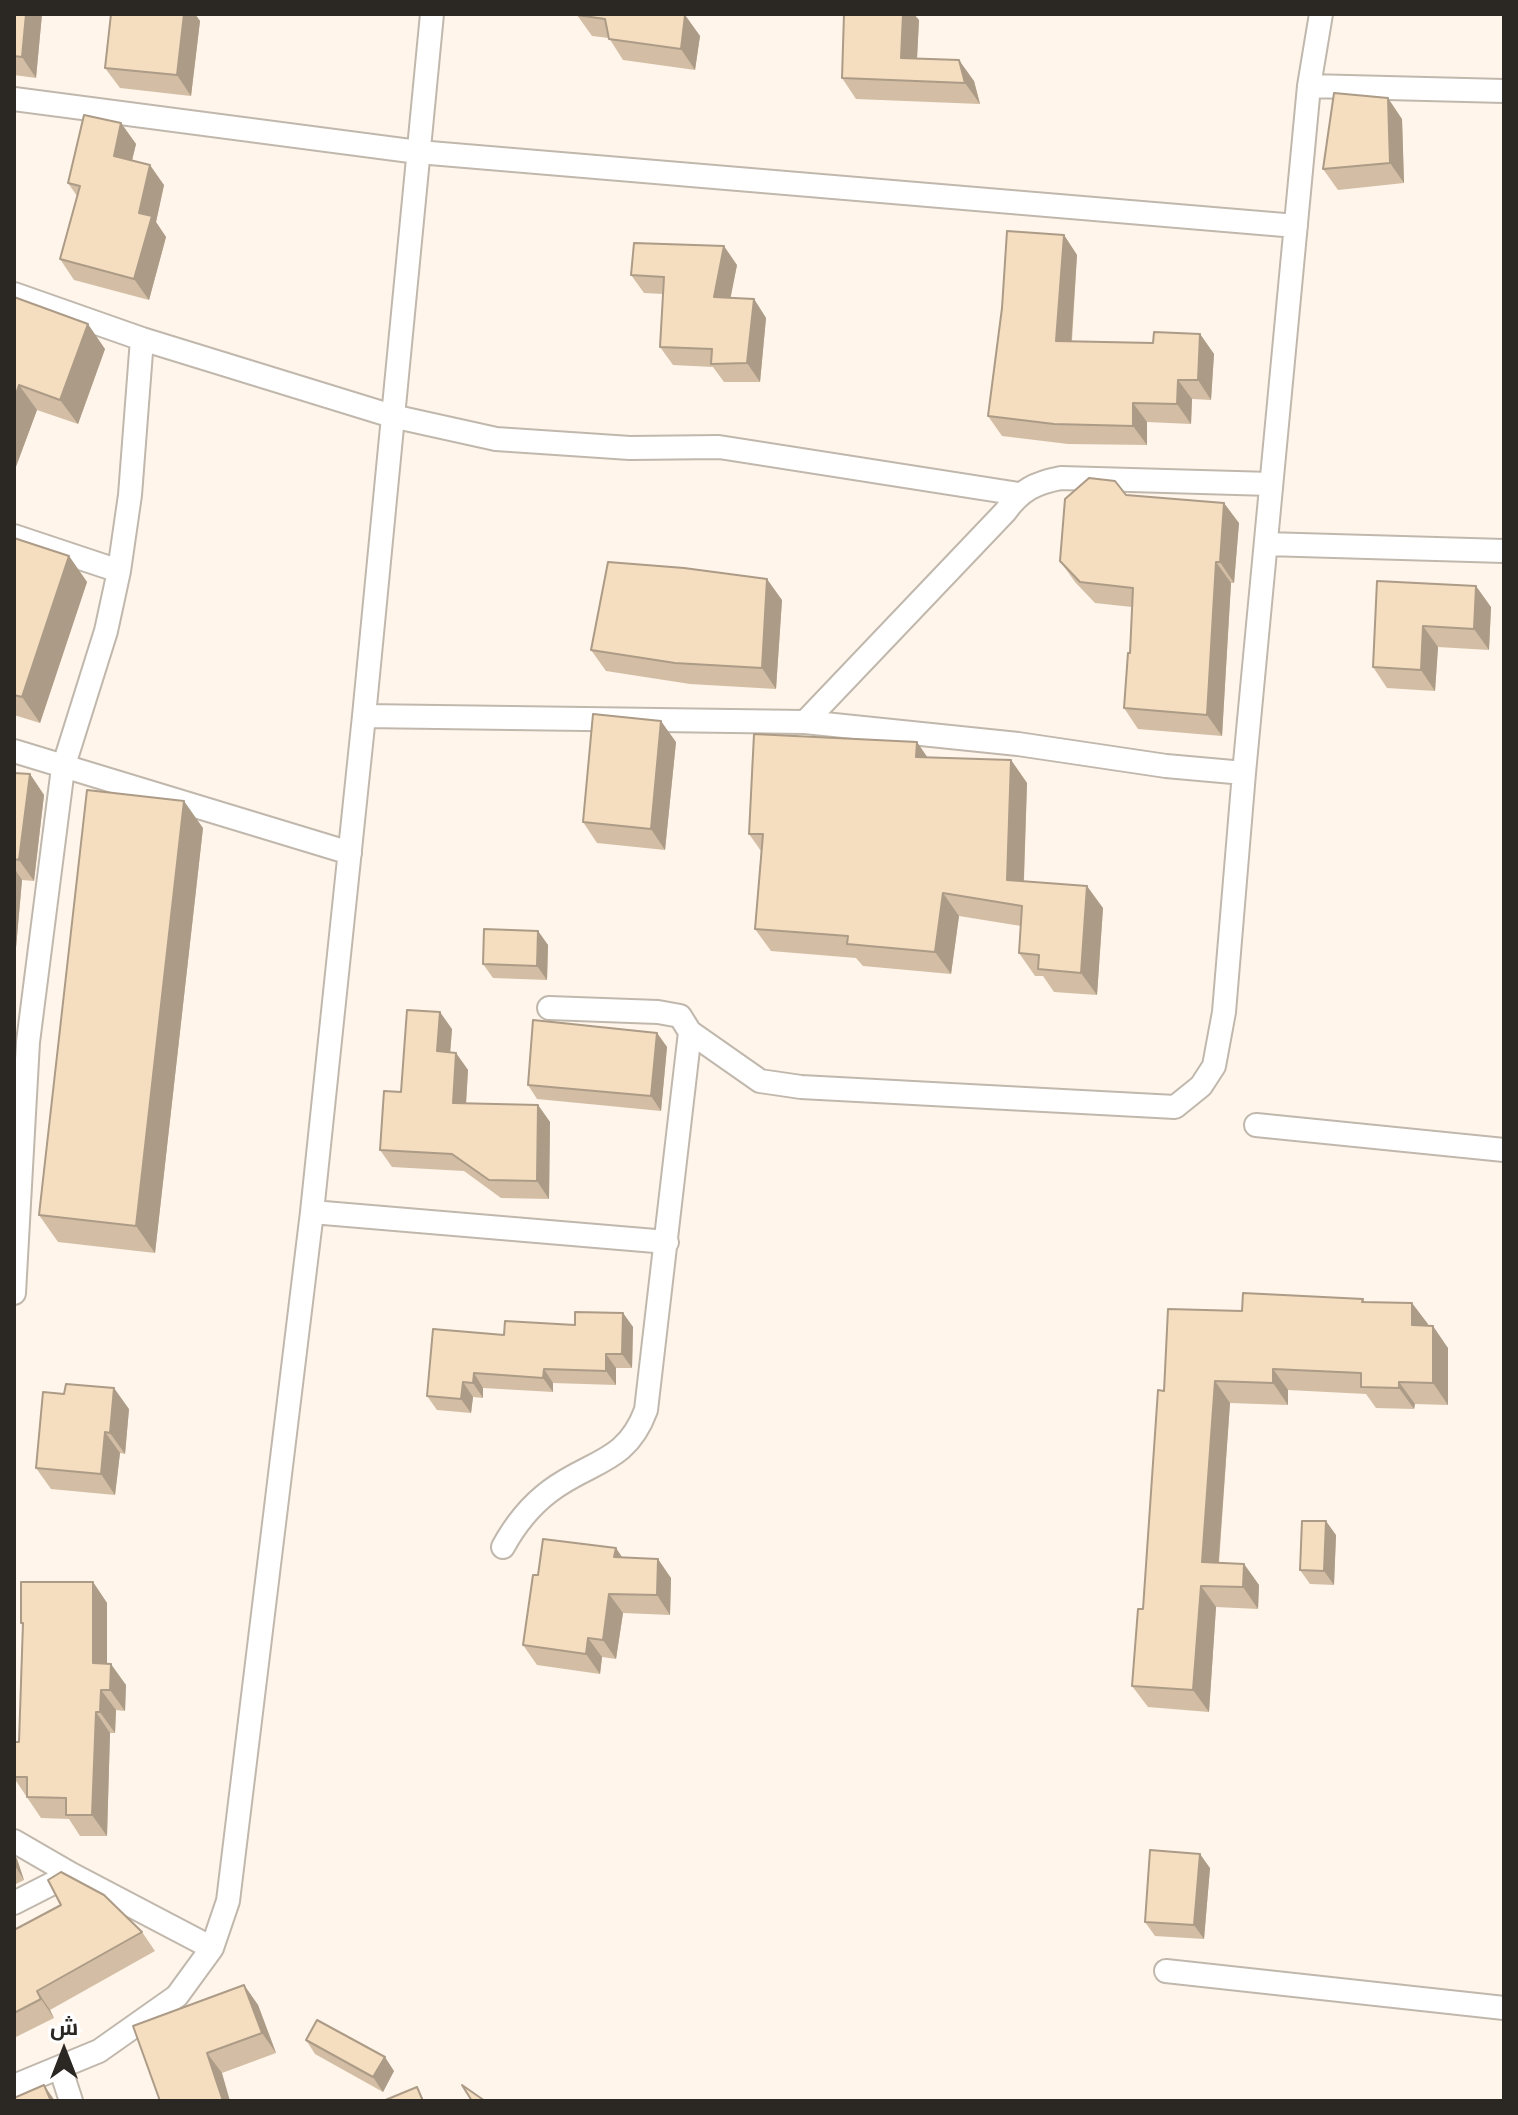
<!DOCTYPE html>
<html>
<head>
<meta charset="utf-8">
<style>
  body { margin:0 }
  #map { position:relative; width:1518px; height:2115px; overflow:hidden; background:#fff5ea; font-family:"PT Sans",Cairo,sans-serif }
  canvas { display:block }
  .frame { position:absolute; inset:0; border:16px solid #2b2723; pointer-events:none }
  .north { position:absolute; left:24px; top:2011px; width:80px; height:80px; -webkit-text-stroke:6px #fff; paint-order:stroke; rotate:0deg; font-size:22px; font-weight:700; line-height:32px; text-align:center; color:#2b2723 }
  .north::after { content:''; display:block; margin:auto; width:28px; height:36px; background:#2b2723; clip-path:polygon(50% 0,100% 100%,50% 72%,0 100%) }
</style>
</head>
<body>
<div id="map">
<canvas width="1518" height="2115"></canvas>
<div class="frame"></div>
<div class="north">ش</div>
</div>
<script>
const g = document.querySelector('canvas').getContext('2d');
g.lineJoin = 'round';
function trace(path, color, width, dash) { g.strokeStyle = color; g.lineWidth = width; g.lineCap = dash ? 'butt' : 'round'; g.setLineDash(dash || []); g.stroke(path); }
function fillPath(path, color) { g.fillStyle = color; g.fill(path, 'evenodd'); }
const minor = new Path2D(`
  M1309,86L1504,91
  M14,99L418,152L1296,226
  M14,294L142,339L392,416L496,439L630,448L719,447L1019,494
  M14,536L119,571
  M1266,544L1504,551
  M364,716L805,722L1018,744L1166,766L1244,773
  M805,722L1005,512C1021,490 1035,483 1061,478L1271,484
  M14,751L350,853
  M690,1032L760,1081L801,1087L1175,1107L1201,1086L1214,1066L1224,1012L1244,773L1309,86L1321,14
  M1256,1125L1504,1150
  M312,1212L667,1242
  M14,1293L28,1042L63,768L106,631L119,571L130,495L142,339
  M503,1547C515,1525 530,1506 550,1491C591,1460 626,1464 646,1410L690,1032L680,1016L658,1012L549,1008
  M14,1841L71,1874L212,1948
  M14,1903L71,1874
  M1166,1971L1504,2008
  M60,2067L71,2101
  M14,2086L99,2051L177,1996L212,1948L228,1901L312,1212L364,716L432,14`);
const wall = new Path2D(`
  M14,14H42L36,78L14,75Z
  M111,14H195L200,21L191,96L120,88L105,68Z
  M577,15H685L700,36L695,70L623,60L609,38L592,36Z
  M919,20L917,58L974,81L980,104L856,99L842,78Z
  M1402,119L1404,183L1338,190L1323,169Z
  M121,123L136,144L132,160L164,185L156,222L166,237L149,300L74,280L60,259L77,196L68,183Z
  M1064,235L1077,255L1072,341L1153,343L1200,334L1214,354L1211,400L1192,399L1191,424L1147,422V445L1068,444L1002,436L988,416Z
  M737,265L730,298L754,299L766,318L760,382H724L713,367L673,365L660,347L663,294L644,293L631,275Z
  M14,297L105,349L78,424L37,410L14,472Z
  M1126,495L1239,523L1234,583H1231L1222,736L1138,729L1124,708L1130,653L1132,607L1095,603L1075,582L1060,561Z
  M14,538L69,556L87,582L40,723L14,715Z
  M1377,581L1491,607L1489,650L1438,647L1435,691L1387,688L1373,667Z
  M782,600L776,689L690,684L606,671L591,650Z
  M676,742L665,850L597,843L583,822Z
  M928,758L1011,760L1027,783L1024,881L1103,908L1097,995L1054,992L1043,976H1035L1019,953L1021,926L959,916L951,974L863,966L856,958L771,951L755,929L761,851L749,834Z
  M14,773L30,774L44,795L34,881L22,880L15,959L14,958Z
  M203,828L155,1253L58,1242L39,1215Z
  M538,931L548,945L547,980L493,978L483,964Z
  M452,1029L450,1052L456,1053L468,1070L466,1103L538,1105L550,1122L549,1199L501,1198L464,1171L392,1167L380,1150L401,1092Z
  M657,1033L667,1047L661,1111L537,1099L528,1085Z
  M1363,1299L1365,1302L1412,1303L1427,1326L1448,1348V1405L1415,1404L1414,1409L1376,1408L1366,1394L1288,1390V1405L1230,1403L1219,1563L1244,1564L1259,1585L1258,1609L1216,1607L1209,1712L1148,1707L1132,1686L1143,1609L1164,1391L1242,1311Z
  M623,1313L633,1327L632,1368H616V1385L553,1383V1392L483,1388V1398L473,1397L471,1413L437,1410L427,1396L504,1335L575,1325Z
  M129,1409L125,1454L120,1453L115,1495L51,1489L36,1468Z
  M1336,1535L1334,1585L1310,1584L1300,1570Z
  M616,1548L622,1557L671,1578L670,1615L623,1613L616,1659L602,1657L600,1674L537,1665L523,1645L538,1575Z
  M93,1582L107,1603V1664L126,1685L125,1711L116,1710L115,1733H110L107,1836H80L69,1819L41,1818L14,1778V1742H19L23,1626L21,1623Z
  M14,1855L17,1859L24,1880L14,1885Z
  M1210,1868L1204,1939L1155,1936L1145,1922Z
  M14,1930L142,1932L155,1951L50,2010L54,2018L14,2038Z
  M244,1985L258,2005L276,2053L222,2073L160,2101Z
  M306,2040L394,2071L383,2092L315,2054Z`);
const shadedWall = new Path2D(`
  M26,14H42L36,78L22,57Z
  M184,14H195L200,21L191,96L177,75Z
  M903,14H914L919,20L916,78L901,58Z
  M685,15L700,36L695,70L681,49Z
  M959,60L974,81L980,104L965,83Z
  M1388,98L1402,119L1404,183L1390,163Z
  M121,123L136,144L128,177L114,156Z
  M150,165L164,185L156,222L166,237L149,300L134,279L139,213Z
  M1064,235L1077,255L1070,361L1056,341Z
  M724,246L737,265L727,316L714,297Z
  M754,299L766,318L760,382L747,363Z
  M88,324L105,349L78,424L60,400Z
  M1200,334L1214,354L1211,400L1198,380Z
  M1178,380L1192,399L1191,424L1177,404Z
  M19,385L37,410L14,472V400Z
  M1133,403L1147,422V445L1133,426Z
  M1224,503L1239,523L1234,583L1220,562Z
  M69,556L87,582L40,723L22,697Z
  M1216,562L1231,583L1222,736L1207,715Z
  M767,579L782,600L776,689L762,668Z
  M1476,586L1491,607L1489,650L1474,629Z
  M1423,626L1438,647L1435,691L1421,670Z
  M661,721L676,742L665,850L651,829Z
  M917,742L932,764L916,757Z
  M1011,760L1027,783L1023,902L1007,880Z
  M30,774L44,795L34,881L19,860Z
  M184,801L203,828L155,1253L136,1226Z
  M14,868L22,880L15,959L14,957Z
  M1087,886L1103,908L1097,995L1081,973Z
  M943,893L959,916L951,974L935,952Z
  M538,931L548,945L547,980L537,966Z
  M440,1012L452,1029L449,1068L437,1051Z
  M657,1033L667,1047L661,1111L651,1096Z
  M456,1053L468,1070L465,1120L453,1103Z
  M538,1105L550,1122L549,1199L537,1181Z
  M1412,1303L1428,1324L1427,1347L1412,1325Z
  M623,1313L633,1327L632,1368L622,1354Z
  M1433,1326L1448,1348V1405L1433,1383Z
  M606,1354L616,1368V1385L606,1371Z
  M544,1369L553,1383V1392L543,1378Z
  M1273,1369L1288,1390V1405L1273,1383Z
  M474,1373L483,1388V1398L473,1383Z
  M1215,1381L1230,1403L1217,1584L1202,1562Z
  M463,1382L473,1397L471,1413L461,1399Z
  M1399,1382L1415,1404L1414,1409L1399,1388Z
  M114,1388L129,1409L125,1454L110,1433Z
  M105,1432L120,1453L115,1495L101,1474Z
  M1326,1521L1336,1535L1334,1585L1324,1571Z
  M616,1548L629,1568L614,1557Z
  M658,1559L671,1578L670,1615L657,1595Z
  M1244,1564L1259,1585L1258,1609L1243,1587Z
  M93,1582L107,1603V1684L93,1663Z
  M1201,1586L1216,1607L1209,1712L1193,1690Z
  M609,1594L623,1613L616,1659L603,1640Z
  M588,1638L602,1657L600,1674L586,1654Z
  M111,1664L126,1685L125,1711L110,1690Z
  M101,1690L116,1710L115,1733L100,1712Z
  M96,1712L110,1733L107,1836L92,1815Z
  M1200,1854L1210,1868L1204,1939L1194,1925Z
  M14,1855L17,1859L24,1880L15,1866Z
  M244,1985L258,2005L276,2053L262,2033Z
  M37,1991L50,2010L54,2018L41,1999Z
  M207,2053L222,2073L230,2101H223Z
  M385,2057L394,2071L383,2092L373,2077Z
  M44,2085L55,2101H51Z`);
const building = new Path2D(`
  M14,14H26L22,57L14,56Z
  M111,14H184L177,75L105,68Z
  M577,14L685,15L681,49L609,39L605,19L577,15Z
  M844,14H903L901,58L959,60L965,83L842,78Z
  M1334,93L1388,98L1390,163L1323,169Z
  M84,115L121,123L114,156L150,165L139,213L152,216L134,279L60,259L80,186L68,183Z
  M1007,231L1064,235L1056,341L1153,343L1154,332L1200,334L1198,380H1178L1177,404L1133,403V426L1054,424L988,416L1002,308Z
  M634,243L724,246L714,297L754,299L747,363L711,364L712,349L660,347L664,277L631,275Z
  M14,297L88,324L60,400L19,385L14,400Z
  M1089,478L1115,481L1126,495L1224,503L1220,562H1216L1207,715L1124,708L1128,653H1130L1133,588L1080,582L1060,561L1065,499Z
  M14,538L69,556L22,697L14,695Z
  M608,562L684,568L767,579L762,668L675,663L591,650Z
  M1377,581L1476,586L1474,629L1423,626L1421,670L1373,667Z
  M593,714L661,721L651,829L583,822Z
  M754,734L917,742L916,757L1011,760L1007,880L1087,886L1081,973L1038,969L1039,955L1019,953L1022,906L943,893L935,952L847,944L848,936L755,929L763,834H749Z
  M14,773L30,774L19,860L14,859Z
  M87,790L184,801L136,1226L39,1215Z
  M484,929L538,931L537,966L483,964Z
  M407,1010L440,1012L437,1051L456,1053L453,1103L538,1105L537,1181L489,1180L452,1154L380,1150L384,1091L401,1092Z
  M533,1020L657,1033L651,1096L528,1085Z
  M1243,1293L1363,1299L1362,1302L1412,1303V1325L1433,1326V1383L1399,1382V1388L1361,1387V1373L1273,1369V1383L1215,1381L1202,1562L1244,1564L1243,1587L1201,1586L1193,1690L1132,1686L1138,1609H1143L1158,1390L1164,1391L1168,1309L1242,1311Z
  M575,1312L623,1313L622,1354H606V1371L544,1369L543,1378L474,1373L473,1383L463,1382L461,1399L427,1396L433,1329L504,1335L505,1321L575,1325Z
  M66,1384L114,1388L110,1433L105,1432L101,1474L36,1468L43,1392L64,1394Z
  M1302,1521H1326L1324,1571L1300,1570Z
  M543,1539L616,1548L614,1557L658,1559L657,1595L609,1594L603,1640L588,1638L586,1654L523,1645L533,1575H538Z
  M21,1582H93V1663L111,1664L110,1690H101L100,1712H96L92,1815H66V1798L27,1797V1777H14V1742H19L23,1623H21Z
  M1150,1850L1200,1854L1194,1925L1145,1922Z
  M61,1872L104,1895L142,1932L37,1991L41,1999L14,2013V1930L61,1905L48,1880Z
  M244,1985L262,2033L207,2053L223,2101H160L133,2026Z
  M317,2020L385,2057L373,2077L306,2040Z
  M44,2085L51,2101H14V2098Z
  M462,2085L485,2101H472Z
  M417,2087L423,2101H383Z`);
trace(minor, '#c1b8ad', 26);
trace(minor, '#fff', 22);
fillPath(wall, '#d3bea5');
fillPath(shadedWall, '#ac9b86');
fillPath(building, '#f5ddc0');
trace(building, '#ac9b86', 2);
</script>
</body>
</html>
